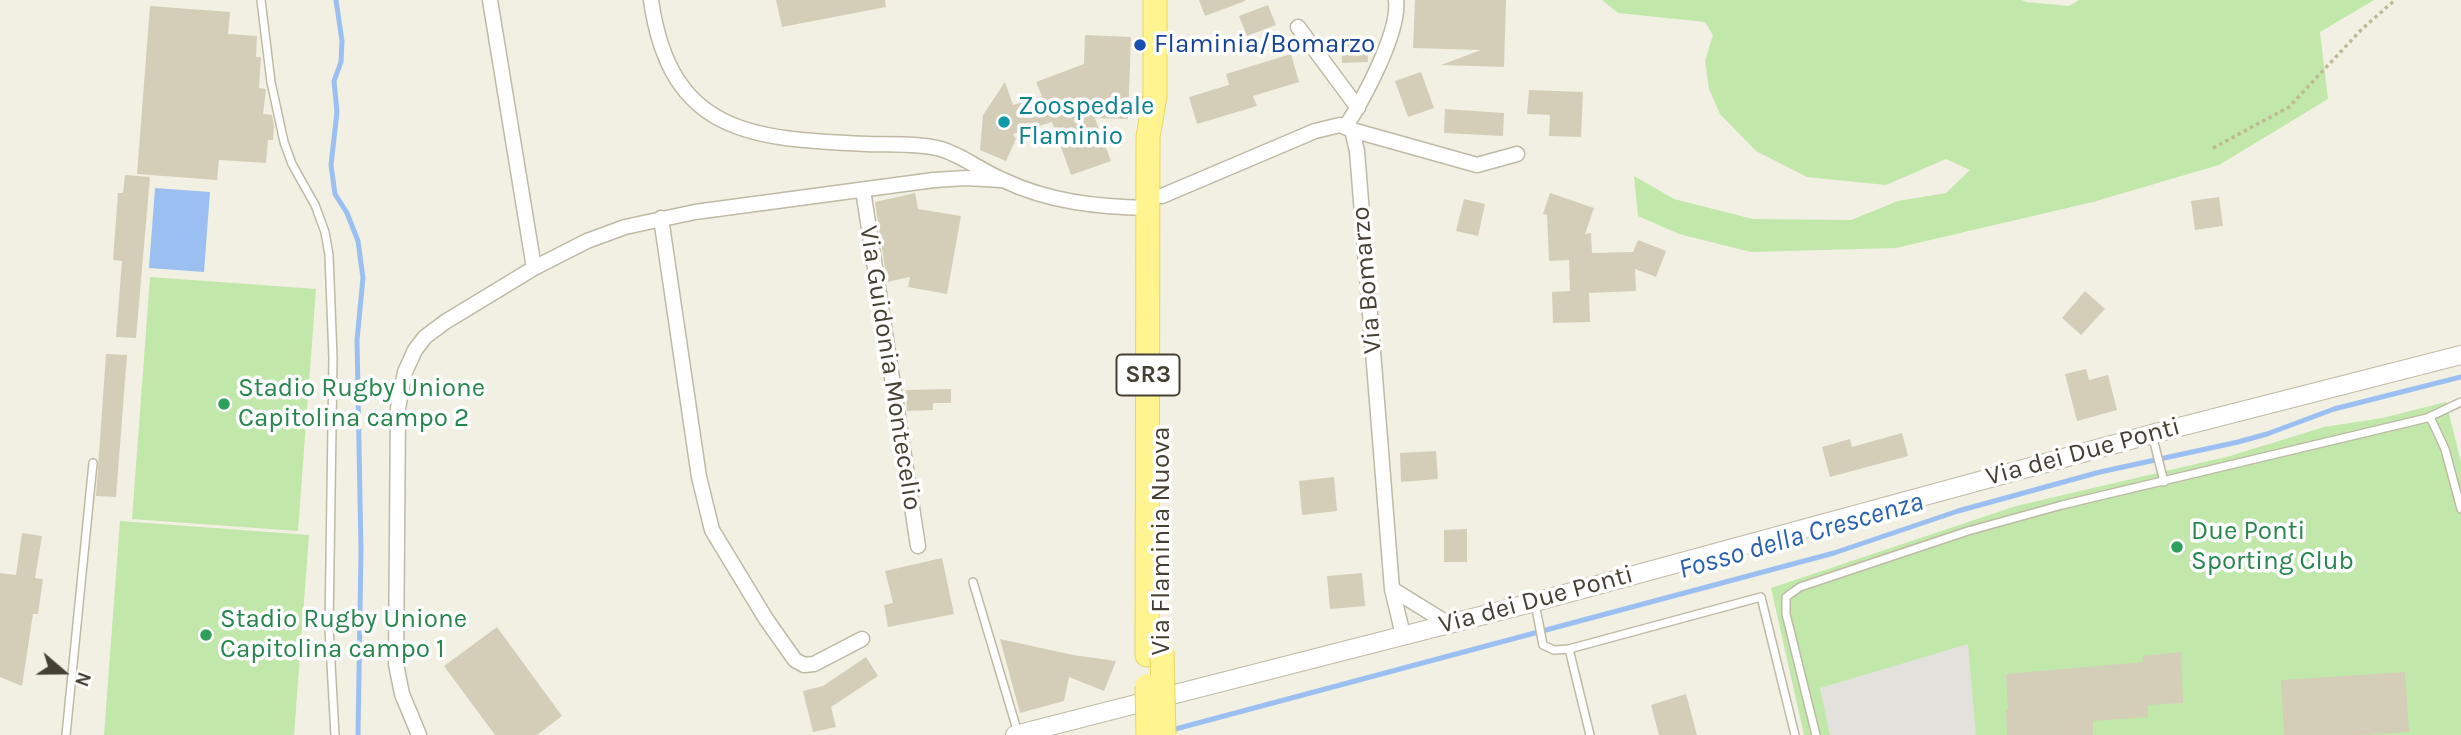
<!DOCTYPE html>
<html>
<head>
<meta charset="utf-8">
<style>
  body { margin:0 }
  #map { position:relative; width:2461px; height:735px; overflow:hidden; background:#f2f0e3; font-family:Karla,sans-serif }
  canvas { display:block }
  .north { position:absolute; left:28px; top:637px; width:70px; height:70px; -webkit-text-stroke:5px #fff; paint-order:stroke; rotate:110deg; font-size:19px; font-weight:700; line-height:28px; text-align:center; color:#444033 }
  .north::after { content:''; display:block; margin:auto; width:24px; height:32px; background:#444033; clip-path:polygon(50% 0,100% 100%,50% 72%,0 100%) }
</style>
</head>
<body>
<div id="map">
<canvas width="2461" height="735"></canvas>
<div class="north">N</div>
</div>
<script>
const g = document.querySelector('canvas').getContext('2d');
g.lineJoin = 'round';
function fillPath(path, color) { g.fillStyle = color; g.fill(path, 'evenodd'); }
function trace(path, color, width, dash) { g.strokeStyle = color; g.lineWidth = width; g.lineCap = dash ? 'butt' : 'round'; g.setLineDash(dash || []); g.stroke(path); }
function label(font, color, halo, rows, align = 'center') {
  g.font = font + ' Karla,sans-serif'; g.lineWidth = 7; g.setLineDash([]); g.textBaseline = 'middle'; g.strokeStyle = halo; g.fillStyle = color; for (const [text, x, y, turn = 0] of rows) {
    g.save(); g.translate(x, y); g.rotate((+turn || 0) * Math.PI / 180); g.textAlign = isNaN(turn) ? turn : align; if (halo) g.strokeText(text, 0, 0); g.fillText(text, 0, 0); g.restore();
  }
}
const green = new Path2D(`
  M1602,0H2022L2026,2L2069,6L2079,0H2374L2320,32L2328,99L2219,165L2093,202L1896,248L1751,252L1679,234L1638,216L1634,176L1674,199L1753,219L1851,220L1898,201L1946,193L1970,170L1946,159L1886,185L1807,177L1756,151L1720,114L1709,89L1705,61L1713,35L1705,22L1618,13Z
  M150,277L316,289L298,531L132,519Z
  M2446,402L2461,462V735H1804L1771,588L2016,506L2230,456L2324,427L2382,418Z
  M120,521L309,535L294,735H104Z`);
const parking = new Path2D(`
  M1968,644L1976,735H1830L1820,688Z`);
const water = new Path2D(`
  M155,188L210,192L204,272L149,268Z`);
const stream = new Path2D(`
  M336,0L342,41L341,62L334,81L337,112L331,165L335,194L347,213L358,241L363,278L357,340L361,551L358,735
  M1168,731L1834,553L1958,511L2100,472L2238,442L2267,434L2334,409L2461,377`);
const building = new Path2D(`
  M776,0H885L886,7L782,27Z
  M1199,0H1245V1L1205,16Z
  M1415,0H1506L1504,67L1441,65L1481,50L1413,48Z
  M1268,5L1276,25L1247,36L1239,16Z
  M150,6L230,12L228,34L257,36L256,57H261L259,88L266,89L263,114L272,115L274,126L273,140H268L266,163L219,160L217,180L137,174Z
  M1085,35L1131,37L1128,119L1095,118L1111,161L1071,175L1052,122L1013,134L1016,139L1006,161L980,150L983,115L1005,82L1013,105L1042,96L1036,82L1084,64Z
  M1367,38L1368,62L1342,63L1341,39Z
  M1291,54L1299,82L1253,96L1257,106L1197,124L1189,97L1229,85L1226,74Z
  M1421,72L1434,108L1408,117L1395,81Z
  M1529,90L1583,92L1581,137L1549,136L1550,115L1527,114Z
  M1445,109L1504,113L1503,136L1444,133Z
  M125,175L150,177L136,338L116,337L122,261L113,260L118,193H123Z
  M915,193L918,209L961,216L947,294L908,287L910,277L887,282L875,202Z
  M1550,193L1594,208L1585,234L1591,233L1592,253L1633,252L1638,240L1666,251L1656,277L1635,269L1636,291L1589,293L1590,322L1553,323L1552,292L1570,291L1569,260L1549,261L1547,215L1543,214Z
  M2219,197L2223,226L2195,230L2191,201Z
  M1464,199L1485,204L1478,236L1456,231Z
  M2085,291L2105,309L2081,335L2062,318Z
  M106,354L127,355L116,497L96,496Z
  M2086,369L2089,380L2108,375L2117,410L2077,421L2065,374Z
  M951,389V403H933V410L907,411L906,390Z
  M1902,433L1908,456L1830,477L1822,447L1850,439L1852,447Z
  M1436,451L1438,479L1401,482L1400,453Z
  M1334,477L1337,511L1302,515L1299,481Z
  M1467,529V562H1444V530Z
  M22,533L42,536L35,578L43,579L38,614H33L22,686L0,677V573L16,575Z
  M942,558L954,614L888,627L884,605L893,603L885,571Z
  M1362,573L1365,606L1330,609L1327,576Z
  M497,627L562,716L537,735H495L444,666Z
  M1000,639L1073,655L1116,661L1104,691L1069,677L1064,701L1020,713Z
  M2181,652L2183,703L2148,705V717L2093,721V735H2007L2006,710H2008L2006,674L2143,662V656Z
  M866,657L878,676L831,707L836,727L813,732L803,691L823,686Z
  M2405,672L2409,732L2358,735H2284L2281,680Z
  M1686,694L1697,735H1659L1651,705Z`);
const path = new Path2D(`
  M2213,148L2289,107L2362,29L2395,0`);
const service = new Path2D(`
  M261,0L271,82L284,142L292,164L315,205L325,232L329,255L333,358L329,628L335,735
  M2430,417L2445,449L2461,509
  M2152,434L2164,482
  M973,582L1018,733
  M1535,603L1543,645L1554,650L1569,649L1761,597L1795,735
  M1569,649L1590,735
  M66,735L93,463
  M1816,735L1786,614V597L1800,587L1968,531L2062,505L2427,418L2461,402`);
const minor = new Path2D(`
  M490,0L534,268
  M651,0C670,135 753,139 867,144C891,145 917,143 941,149C964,156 981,171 1003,180C1049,202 1098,207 1148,208
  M1298,27L1358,108
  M1346,126C1364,98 1400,32 1396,0
  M1352,130L1477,165L1517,154
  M863,190L918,546
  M1162,196L1315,131L1340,125L1352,130L1357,151L1392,589L1403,635
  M661,218L699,477L712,530L766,619L795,660L804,665L814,664L862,639
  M1392,589L1447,623
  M419,735L402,694L396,664L398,408L405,372L415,350L425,337L445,322L534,268L587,241L625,227L695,212L934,180L966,178L1002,180`);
const tertiary = new Path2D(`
  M1015,735L1535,602L2152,434L2461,355`);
const primary = new Path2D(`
  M1147,655L1148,137L1155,96V0`);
const primaryBridge = new Path2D(`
  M1162,651L1164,735
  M1147,686L1148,735`);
const markers = [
  [1140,45,7,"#1a4fb4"],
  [1004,122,7,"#0f9aa8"],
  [224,404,7,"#2e9e5b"],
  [2177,547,7,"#2e9e5b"],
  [206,635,7,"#2e9e5b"]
];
const shields = [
  [1148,375,63]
];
const shieldNames = [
  ["SR3",1148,375]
];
const transitNames = [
  ["Flaminia/Bomarzo",1154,45]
];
const cultureNames = [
  ["Zoospedale",1018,107],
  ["Flaminio",1018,137]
];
const streetNames = [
  ["Via Bomarzo",1367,280,-95],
  ["Via Guidonia Montecelio",890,368,81],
  ["Via dei Due Ponti",2083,452,-15],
  ["Via Flaminia Nuova",1162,541,-90],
  ["Via dei Due Ponti",1536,600,-15]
];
const leisureNames = [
  ["Stadio Rugby Unione",238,389],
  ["Capitolina campo 2",238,419],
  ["Due Ponti",2191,532],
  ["Sporting Club",2191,562],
  ["Stadio Rugby Unione",220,620],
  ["Capitolina campo 1",220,650]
];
const waterNames = [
  ["Fosso della Crescenza",1801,536,-16]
];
fillPath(green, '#c1e8aa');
fillPath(parking, '#e2e1dc');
fillPath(water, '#9cbff2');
trace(stream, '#9cbff2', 5);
fillPath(building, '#d4ceb8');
trace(service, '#bebaa5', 10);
trace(minor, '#bebaa5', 17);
trace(tertiary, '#bebaa5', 20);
trace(primary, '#e7d75c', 25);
trace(path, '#c0b996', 3.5, [3.5, 3.5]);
trace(service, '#fff', 7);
trace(minor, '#fff', 14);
trace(tertiary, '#fff', 18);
trace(primary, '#fff48f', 23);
trace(primaryBridge, '#e7d75c', 25, []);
trace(primaryBridge, '#fff48f', 23);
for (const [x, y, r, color] of markers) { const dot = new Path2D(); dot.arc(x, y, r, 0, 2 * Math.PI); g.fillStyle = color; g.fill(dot); trace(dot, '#fff', 2.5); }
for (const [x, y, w] of shields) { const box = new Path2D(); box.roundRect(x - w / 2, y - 20.5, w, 41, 5); g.fillStyle = '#fff'; g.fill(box); trace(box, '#444033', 2); }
label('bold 24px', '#444033', null, shieldNames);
label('26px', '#164399', '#fff', transitNames, 'left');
label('26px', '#0d838f', '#fff', cultureNames, 'left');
label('26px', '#444033', '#fff', streetNames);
label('26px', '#27864d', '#fff', leisureNames, 'left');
label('italic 28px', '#2a60b2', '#fff', waterNames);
</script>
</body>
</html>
